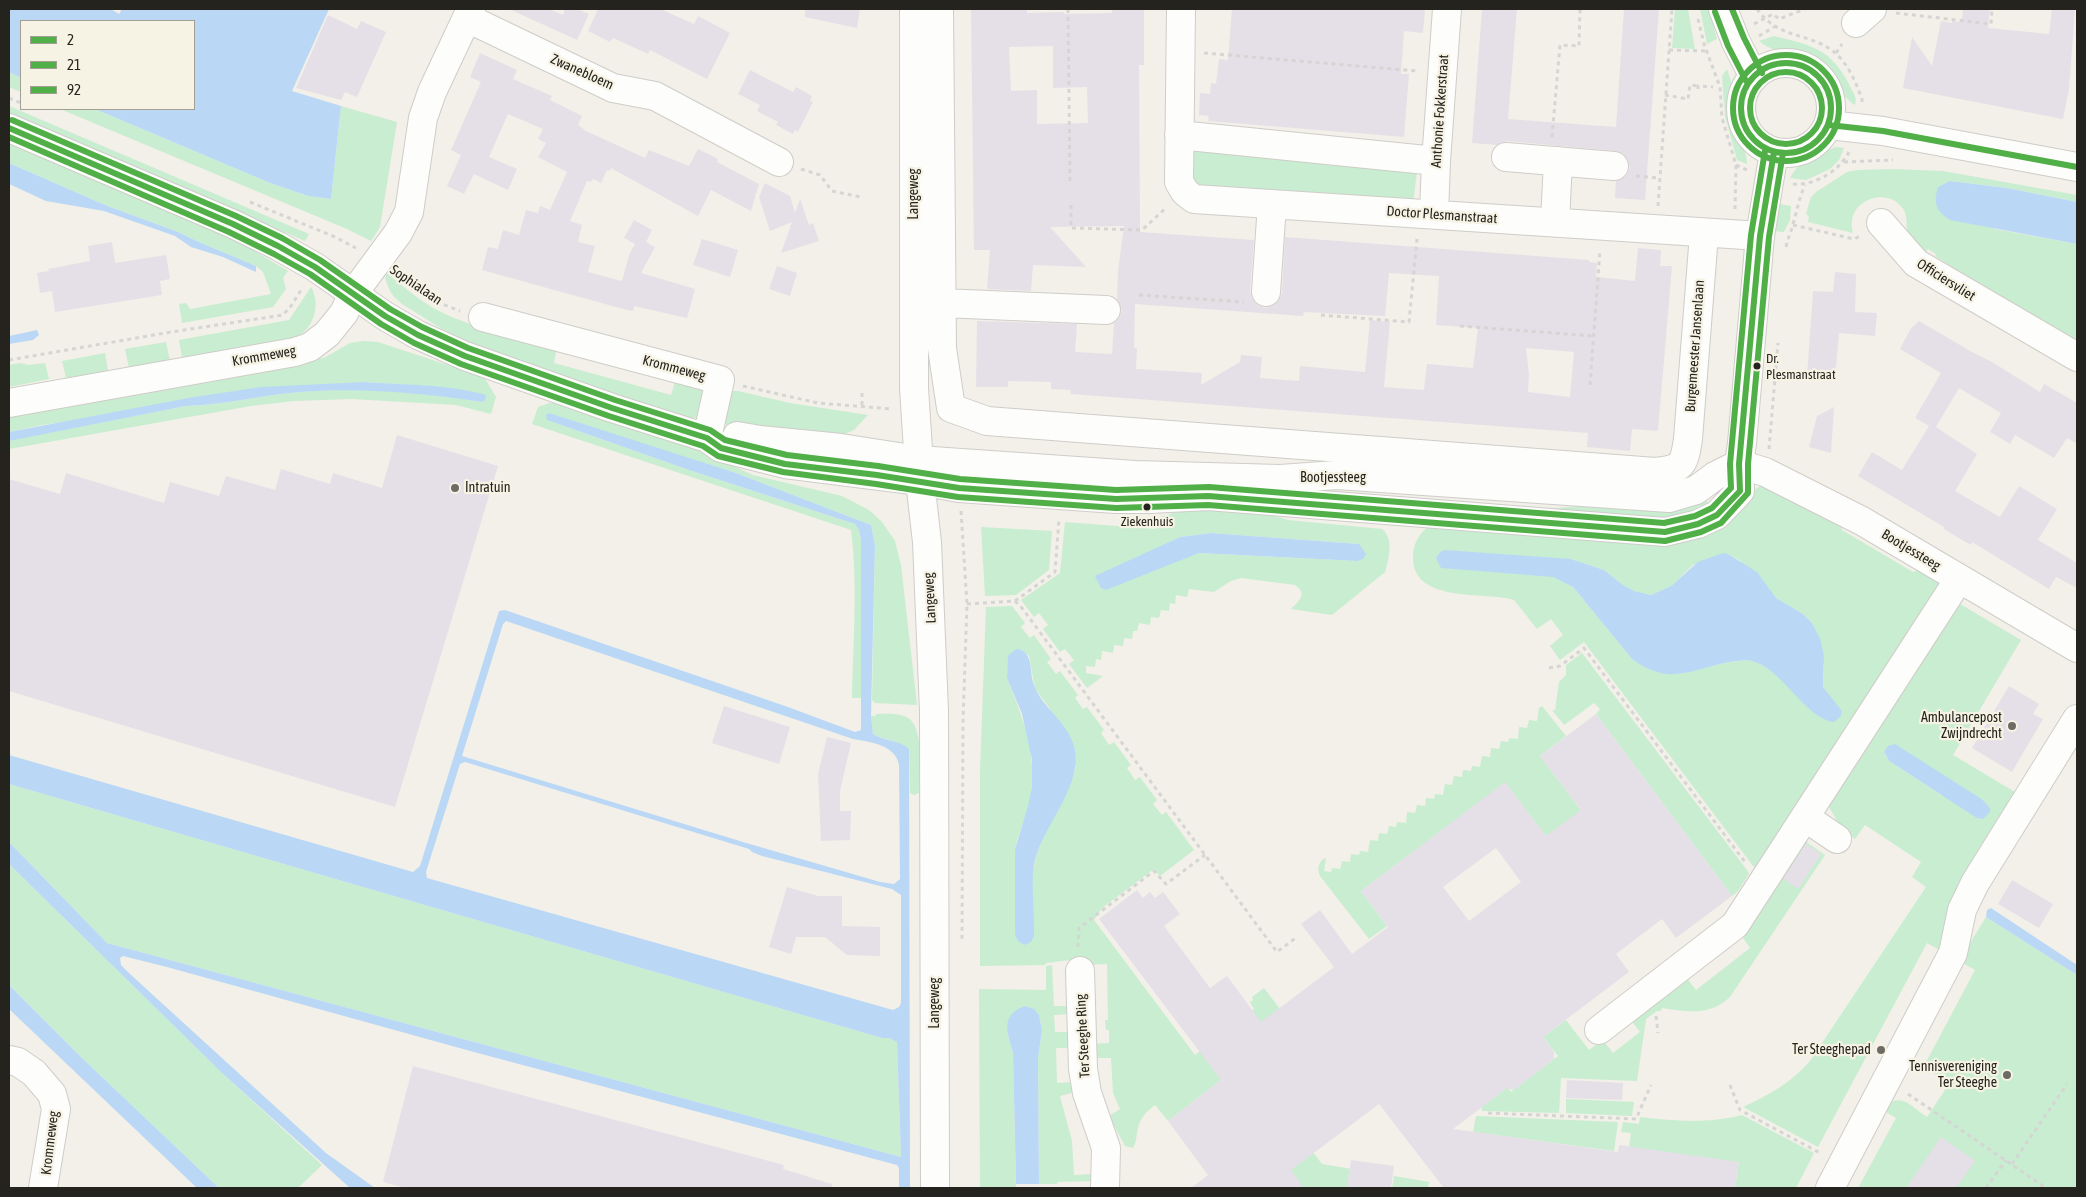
<!DOCTYPE html>
<html>
<head>
<meta charset="utf-8">
<style>
  body { margin:0 }
  #map { position:relative; width:2086px; height:1197px; overflow:hidden; background:#f2f0e8; font-family:"Asap Condensed",sans-serif }
  canvas { display:block }
  .frame { position:absolute; inset:0; border:10px solid #24231d; pointer-events:none }
  .legend { position:absolute; left:20px; top:20px; width:175px; height:90px; box-sizing:border-box; background:#f6f3e4; border:1px solid #a2a094; margin:0; padding:6px 9px; list-style:none; font-size:15px; color:#24231d }
  .legend li { display:flex; align-items:center; gap:10px; height:25px }
  .legend b { width:25px; border:1px solid #a2a094 }
</style>
</head>
<body>
<div id="map">
<canvas width="2086" height="1197"></canvas>
<div class="frame"></div>
<ul class="legend">
<li><b style="height:6px;background:#50af46"></b>2</li>
<li><b style="height:6px;background:#50af46"></b>21</li>
<li><b style="height:6px;background:#50af46"></b>92</li>
</ul>
</div>
<script>
const g = document.querySelector('canvas').getContext('2d');
g.lineJoin = 'round';
function fillPath(path, color) { g.fillStyle = color; g.fill(path, 'evenodd'); }
function trace(path, color, width, dash) { g.strokeStyle = color; g.lineWidth = width; g.lineCap = dash ? 'butt' : 'round'; g.setLineDash(dash || []); g.stroke(path); }
function label(font, color, halo, rows, align = 'center') {
  g.font = font + ' "Asap Condensed",sans-serif'; g.lineWidth = 4.5; g.setLineDash([]); g.textBaseline = 'middle'; g.strokeStyle = halo; g.fillStyle = color; for (const [text, x, y, turn = 0] of rows) {
    g.save(); g.translate(x, y); g.rotate((+turn || 0) * Math.PI / 180); g.textAlign = isNaN(turn) ? turn : align; if (halo) g.strokeText(text, 0, 0); g.fillText(text, 0, 0); g.restore();
  }
}
const green = new Path2D(`
  M1675,9H1688L1695,49L1672,48Z
  M1700,9H1709L1717,39L1707,44Z
  M1774,36C1811,45 1830,48 1849,84C1852,91 1858,98 1855,105C1836,93 1833,71 1813,60C1794,49 1780,58 1759,41Z
  M1727,69C1729,76 1733,85 1733,92C1734,103 1731,112 1733,123C1737,138 1747,148 1747,164L1737,160L1725,116L1722,76Z
  M9,72L21,78V92L9,87Z
  M9,106L309,234L305,241L9,116Z
  M341,106L397,122L380,227L371,241L347,229L60,109H95L270,183L308,196L331,199Z
  M9,141L234,239L288,271L283,278L286,289L273,307L182,323L179,304L186,303L190,309L271,294L263,272L256,266L199,242L178,232L105,205L9,163Z
  M1188,146L1418,162L1413,205L1189,192Z
  M1836,147L1844,148L1839,160L1830,169L1806,180L1790,178C1799,161 1818,153 1836,147Z
  M1891,169L1943,171L2077,195V202L2007,188L1950,181L1994,229L2077,244V346L1935,256L1936,254L1928,249L1923,255C1918,249 1908,239 1907,232C1906,219 1909,211 1895,201C1878,191 1854,202 1852,221C1851,225 1852,229 1853,233L1808,222L1809,216L1806,214L1811,197L1816,192L1847,172L1858,170Z
  M1780,204L1791,206L1790,220L1784,232L1773,231Z
  M385,272C401,284 417,299 435,309C473,329 516,336 557,346L554,363L671,395L676,379L704,388L701,417L689,419L488,352L442,329L402,304L394,297L389,289L386,281Z
  M311,287C321,304 314,329 296,337C291,340 284,340 278,342C247,349 214,353 182,357L179,340L289,320Z
  M364,341L378,342L484,377L496,397L491,414L456,405L351,399L294,401L251,406L9,449V441L16,439L186,406C224,405 262,395 300,392C360,387 423,392 482,402L485,395L441,387L364,382L42,425L9,432V415L324,358L350,343Z
  M166,342L170,361L129,368L125,349Z
  M105,353L108,371L66,378L62,361Z
  M21,363L29,365L45,363L49,379L9,387V365Z
  M731,391H738L790,403L868,415L854,430L836,438L730,429L724,422Z
  M555,401L697,450L753,475L842,496L869,510L882,522L895,541L901,565L917,705L875,703L872,700L875,545L871,525L736,473L547,420L689,470L855,524L859,530L861,540L862,698H852C853,644 858,583 851,530L532,424L538,407Z
  M1763,484L1840,519L1842,530L1913,572L1921,569L1939,582L1940,585L1760,871L1753,866L1584,642L1560,660L1550,646L1563,635L1551,619L1537,629L1514,600C1486,591 1413,604 1413,558C1413,542 1420,532 1433,523L1655,537L1750,493ZM1728,554L1739,560L1776,598L1803,614L1811,622L1824,665L1823,687L1827,693L1818,715C1798,698 1777,669 1753,661C1746,659 1738,661 1730,662C1691,669 1669,686 1632,659L1573,587L1553,577L1571,559L1604,570L1623,585L1634,591L1651,595L1671,586L1693,565Z
  M1703,495L1711,508L1680,521L1546,509Z
  M1202,505L1242,506L1288,520L1382,529C1394,538 1389,559 1385,572L1332,615L1291,609C1299,601 1308,594 1295,585L1241,578L1231,581L1214,592L1189,589L1187,597L1176,595L1175,604L1170,603L1169,611L1161,610L1159,618L1151,617L1150,625L1139,623L1137,631H1133L1132,639L1124,638L1123,646L1114,645L1113,653L1102,651L1101,660L1096,659L1095,667L1086,666V673L1103,676L1087,688L1069,664L1074,660L1065,649L1060,652L1043,629L1048,625L1039,613L1034,617L1021,600L1060,573L1065,522L1156,529L1159,517ZM1211,533L1359,544L1357,561L1199,553L1180,559L1095,577L1180,537Z
  M981,527L1052,531L1049,570L1016,595L985,596Z
  M1955,601L2021,640L1953,755L2020,795L1943,952L1927,943L1818,1147L1743,1107C1769,1095 1791,1083 1810,1061L1926,887L1912,877L1921,862L1865,825L1855,839L1842,830L1829,807L1832,791ZM1884,753L1983,800L1990,808L1941,795L1889,761Z
  M1012,606L1025,623L1021,627L1030,638L1034,635L1051,659L1047,662L1056,674L1060,671L1078,695L1075,698L1083,709L1087,707L1104,730L1101,733L1109,745L1114,742L1131,765L1127,768L1135,780L1140,777L1157,800L1153,804L1162,815L1166,812L1194,850L1160,876L1154,869L1102,908L1094,920L1195,1055L1215,1040L1214,1038L1254,1009L1250,1002L1253,1000L1252,997L1264,988L1280,1009L1221,1080L1168,1121L1155,1105C1147,1111 1140,1118 1138,1128C1136,1135 1137,1141 1133,1148L1125,1146L1109,1116L1120,1109L1113,1093L1111,1058H1092L1093,1044L1109,1043V1030H1106L1105,1020H1108L1107,964L1084,965L1079,959L1046,963L1045,965L980,966V771L986,607ZM1021,649L1029,656L1035,689L1050,709L1076,767C1066,802 1038,832 1034,869L1015,849C1018,834 1025,820 1029,805C1040,760 1023,719 1007,678Z
  M1582,653L1747,870L1749,874L1738,891L1732,896L1596,714L1600,709L1594,703L1564,725L1552,710H1555L1559,682L1566,675V665Z
  M1542,706L1566,736L1540,756L1608,846L1546,836L1505,783L1361,891L1387,926L1369,939L1320,876C1317,869 1318,861 1326,858L1324,871L1331,872L1332,868L1340,869L1342,861L1350,862L1351,854L1359,855L1360,851L1368,852L1370,840L1378,841L1379,833L1387,834L1389,826L1396,827L1397,822L1406,823L1407,812L1415,813L1417,805L1425,806L1426,798L1434,799L1435,794L1443,795L1445,784L1452,785L1454,776L1462,777L1463,770L1471,771L1472,766L1480,767L1482,756L1490,757L1491,748L1499,749L1501,741L1508,742L1509,738L1518,739L1519,727L1527,728L1529,720L1537,721L1539,708Z
  M876,714C885,714 896,713 904,716C926,722 919,775 919,793L914,795L910,793L909,749C900,741 884,740 873,734L871,716H876Z
  M9,784L882,1038H889L897,1042L901,1157L107,943L9,842Z
  M1802,839L1825,855L1730,997C1710,1016 1687,1012 1662,1008L1661,1011H1657L1646,1019L1637,1081L1561,1078L1559,1113L1482,1111L1481,1107L1508,1087L1511,1092L1558,1056L1543,1037L1566,1020L1589,1050L1603,1040L1613,1053L1640,1032L1630,1019L1685,976L1696,990L1750,948L1741,935Z
  M9,864L223,1074L322,1165L298,1188H219L82,1058L9,985Z
  M1986,917L2077,975V1188H1889L1890,1187L1858,1188L1896,1118L1881,1109C1901,1091 1908,1104 1927,1117L1949,1084L1924,1066L1975,970L1959,961Z
  M1052,965L1054,1006H1071V1014L1054,1015L1055,1032H1072V1048H1056L1057,1083L1074,1082L1075,1092L1060,1096L1072,1141L1074,1175L1093,1174L1092,1181L1058,1182L1057,1184H1039L1038,1059L1042,1030L1039,1015L1008,1036L1013,1053L1016,1188H980L979,989L1046,990V966Z
  M1566,1099L1634,1102L1632,1116L1566,1113Z
  M1742,1115L1814,1153L1796,1188H1735L1739,1162L1628,1153L1631,1133L1621,1132L1623,1122L1639,1124L1640,1117C1675,1121 1707,1124 1742,1115Z
  M1476,1116L1618,1122L1614,1151L1473,1132Z
  M1313,1152L1322,1164L1352,1169L1349,1188H1291L1295,1185L1287,1168Z
  M1394,1176L1429,1182L1428,1188H1392Z`);
const water = new Path2D(`
  M9,9H111L119,14L122,9H329L292,91L341,106L331,199L308,196L270,183L95,109H194V21H21V78L9,72Z
  M9,163L105,205L178,232L199,242L256,266V272L223,257L191,247L175,236L104,211L46,201L9,184Z
  M1950,181L2007,188L2077,202V244L1950,220C1936,211 1933,203 1938,187Z
  M37,330L39,335L33,340L9,344V336Z
  M364,382C404,385 447,384 486,395L485,400L482,402C423,393 360,387 300,392C262,395 224,405 186,406L9,441V432L188,398L261,387Z
  M549,413L736,473L871,525L875,545L871,716L873,734C884,741 900,740 909,749L910,1188H899V1168L897,1165L474,1052L167,967L123,956L120,958L121,965L130,974L326,1153L375,1188H350L223,1074L9,864V842L107,943L901,1157L897,1042L889,1038H882L9,784V755L413,872L420,866L499,611L505,610L788,707L855,732L861,730V540L859,530L855,524L689,470L547,420L546,415ZM506,621L853,739C870,742 896,745 899,765L900,879L894,884L880,882L743,842L462,756L503,624ZM465,762L749,849L752,852L762,856L892,889L901,895V1003L899,1007L893,1010L427,878L426,872L460,764Z
  M1211,533L1359,544L1366,554L1363,559L1357,561L1199,553L1106,590L1101,588L1095,576L1180,537Z
  M1445,550L1571,559L1604,570L1623,585L1634,591L1651,595L1671,586L1698,562L1723,553L1728,554L1757,572L1776,598L1803,614L1811,622L1820,638L1824,656L1823,687L1842,711L1841,716L1834,722C1805,719 1783,669 1752,661C1746,659 1737,661 1730,662C1690,669 1670,687 1632,659L1573,587L1553,577L1441,568L1436,558L1440,552Z
  M1016,649C1034,649 1029,673 1034,685C1042,708 1067,721 1074,746C1085,783 1044,824 1035,860C1030,880 1035,914 1034,936L1031,942L1024,945L1018,941L1015,935V849L1028,806L1032,787V760L1022,714L1007,678L1008,656Z
  M1895,744L1983,800L1990,808V812L1983,819L1977,818L1889,761L1884,752L1888,746Z
  M1991,908L2077,965V975L1986,917L1987,910Z
  M9,985L82,1058L219,1188H197L9,1009Z
  M1025,1006L1034,1009L1039,1015L1042,1030L1038,1059L1039,1184H1016L1013,1053C1007,1032 1000,1015 1025,1006Z`);
const building = new Path2D(`
  M509,9H549L563,15L565,9H577L589,14L577,40Z
  M598,9H660L694,24L698,16L730,33L707,79L650,50L648,54L613,38L610,42L588,31Z
  M805,9H860L857,28L805,17Z
  M971,9H1027V13L1064,12V14L1112,13V9H1144V65H1139L1140,232L1254,240L1250,291L1252,299L1258,305L1265,308L1272,306L1279,300L1282,293L1285,237L1589,260V262L1597,263L1596,277L1635,281L1638,248L1661,250L1660,266H1672L1658,431L1632,429L1630,451L1587,447L1588,433L1071,394L1070,390L1051,389V382L1008,381V387H976L977,321L1077,324L1075,352L1112,354L1114,323L1119,319L1122,311L1117,300L1118,271L1124,226L1050,227L1086,267L1033,265L1031,291L987,289L990,250H974ZM1053,46V88L1087,87L1088,123L1037,124V90L1011,91L1009,47ZM1389,273L1439,276L1436,325L1478,328L1473,368L1427,364L1424,390L1384,387L1390,322L1370,320L1365,372L1300,366L1299,381L1260,378L1262,357L1241,355L1240,362L1201,385L1202,373L1136,369L1137,348H1134L1135,304L1303,316L1304,312L1385,316ZM1526,348L1574,352L1570,397L1528,392L1529,375Z
  M1232,9H1425L1423,33L1404,31L1401,74H1409L1404,137L1208,121L1209,116L1199,115L1200,93L1210,94L1211,83L1216,84L1219,59L1228,60Z
  M1482,9H1517L1508,119L1616,127L1624,9H1659L1645,200L1615,198L1616,181L1627,175L1630,167L1628,160L1623,153L1616,151L1507,141L1497,145L1472,143Z
  M1963,9H1990L1988,28L2049,34L2052,9H2075L2069,89L2063,119L1903,88L1912,37L1932,66L1941,21L1952,23V21L1962,22Z
  M328,15L357,29L361,21L386,32L357,97L345,92L341,100L296,88Z
  M480,53L517,70L513,79L552,96L550,100L582,116L578,125L586,131L645,158L649,150L689,166L698,149L718,159L717,162L759,184L751,211L711,190L698,216L611,168L610,171L607,170L601,183L593,179L591,182L587,181L570,221L582,225L578,242L595,246L588,272L622,281L629,255L635,244L624,238L634,220L652,230L646,242L655,247L641,273L695,289L687,318L634,306L633,311L623,309L482,270L488,247L498,249L503,230L519,235L526,210L538,213L540,206L550,210L567,172L538,157L546,143L538,139L543,129L508,114L489,157L517,169L508,190L474,174L464,194L447,186L461,155L451,150L481,82L470,77Z
  M750,70L793,92L796,87L812,96L810,101L813,102L798,132L795,130L793,134L776,125L778,122L757,111L760,105L738,94Z
  M765,183L790,196L795,213L800,199L809,225L813,223L819,241L781,253L792,222L770,231L759,197Z
  M702,239L738,250L730,277L693,265Z
  M112,242L115,263L166,255L170,279L160,281L162,295L55,312L52,291L40,293L37,273L49,271L48,269L90,261L88,246Z
  M777,266L797,273L790,296L769,289Z
  M1835,272L1856,274L1855,312L1877,313L1875,336L1839,333L1835,379L1807,377L1813,291L1833,292Z
  M1919,321L1972,352L1992,362L2040,392L2044,384L2077,403V444L2067,438L2054,458L2015,435L2010,444L1990,432L2001,413L1959,388L1936,427L1977,454L1955,491L2000,517L2019,486L2057,509L2038,540L2077,563V588L2056,577L2049,589L1972,542L1971,545L1957,537L1944,529V527L1858,476L1872,452L1902,470L1929,426L1915,418L1941,373L1900,349L1911,328Z
  M1834,407L1831,453L1809,447L1817,416Z
  M397,435L498,466L395,807L9,691V479L60,494L66,473L164,503L170,482L219,496L226,476L275,490L281,469L330,484L333,473L382,488Z
  M2009,686L2039,704L2033,714L2043,719L2012,772L1972,748Z
  M724,706L790,727L779,764L712,743Z
  M1596,714L1732,896L1676,938L1662,919L1616,954L1629,972L1543,1037L1554,1052V1059L1514,1090L1507,1088L1453,1129L1618,1152L1619,1145L1739,1162L1735,1188H1444L1379,1104L1291,1170L1304,1188H1191L1208,1175L1168,1121L1221,1080L1099,919L1137,890L1143,898L1150,892L1155,898L1163,892L1180,914L1164,926L1210,988L1227,976L1261,1022L1334,967L1301,924L1320,910L1352,954L1388,927L1361,891L1505,782L1546,836L1581,810L1540,756ZM1496,848L1521,882L1469,921L1443,887Z
  M827,737L851,743L840,791V811H851L850,840L821,841L818,774Z
  M1806,844L1821,854L1798,889L1783,879Z
  M2012,880L2053,904L2039,928L1998,904Z
  M787,887L818,896H842V926L880,927V956L847,955L825,937H796L791,954L769,947Z
  M413,1066L784,1165L783,1169L832,1184V1188H406L383,1182Z
  M1567,1080L1623,1083L1622,1100L1566,1098Z
  M1941,1137L1975,1161L1956,1188H1906Z
  M1351,1160L1394,1166L1391,1188H1347Z`);
const path = new Path2D(`
  M1068,9L1070,185
  M1757,9C1779,40 1807,31 1834,52C1848,63 1856,83 1862,99V103
  M1896,13L1991,24L1992,9
  M1698,19L1704,44L1720,87L1722,118L1736,165L1735,209
  M1754,24L1773,14L1779,19L1805,9
  M1759,36L1774,27
  M1669,50L1708,51
  M1204,53L1417,71
  M1836,53L1842,44
  M1698,89V86L1713,87
  M1665,95L1688,99L1690,85L1698,86
  M9,98L21,103
  M1552,137L1560,45L1579,46L1580,9
  M1844,162L1893,160
  M1736,165L1747,170
  M801,169L820,175L832,191L861,197
  M1636,176L1659,178
  M1793,184C1815,186 1839,171 1849,152
  M250,202L335,237L356,248
  M1071,205V228L1142,230L1167,207
  M1658,206L1672,9
  M1793,225L1854,239L1862,235
  M1786,247C1788,237 1791,233 1793,224C1797,211 1799,198 1805,185
  M398,273L437,302L460,311
  M1139,295L1244,302
  M1321,315L1409,322L1417,239
  M1460,326L1593,336
  M9,360L171,332L283,315L291,306L303,287
  M1590,385L1600,250
  M743,386L818,403L892,409
  M862,393V407
  M1769,449L1778,343
  M961,511L967,604L963,721L962,940
  M1015,601L1055,572L1059,519
  M967,604L1015,601L1022,608L1277,952L1297,937
  M1549,668L1560,666L1584,648L1745,862
  M1078,947L1079,928L1154,871L1166,884L1205,855
  M1656,1016L1658,1033
  M1730,1085L1740,1110L1822,1154
  M1908,1094L2046,1188
  M1488,1113L1636,1119L1651,1085
  M2012,1164L2067,1084
  M1986,1188L2006,1160`);
const minor = new Path2D(`
  M939,9L942,348L951,408L987,421L1655,472C1682,469 1684,466 1688,439L1704,234
  M1181,9L1179,182L1185,192L1194,199L1760,236
  M1723,9L1736,42L1754,77
  M467,18L613,88L655,96L779,162
  M1856,23L1872,9
  M9,128L233,224L278,246L315,267L385,316L418,335L465,356L612,408L707,438L721,448L785,464L920,481
  M1179,135L1436,161
  M1506,157L1614,166
  M1434,214L1436,161L1447,9
  M1555,222L1558,161
  M1881,223L1916,263L2077,357
  M1266,292L1272,204
  M942,303L1106,310
  M483,317L720,380L707,438
  M9,403L295,352L310,347L327,334L344,313L353,294L398,233L409,212L423,118L432,92L471,9
  M737,436L760,440L841,448L918,460
  M1739,464L1765,472L1862,521L2077,648
  M1806,818L1837,839
  M1080,971L1083,1069L1087,1093L1106,1148L1105,1188
  M1599,1030L1735,925L1959,579
  M9,1060L18,1062L34,1073L52,1094L56,1109L43,1188
  M1830,1188L1953,953L1962,910L1975,883L2077,719`);
const major = new Path2D(`
  M914,9V388L920,481L927,542L934,711L935,1188
  M1741 108a45 45 0 1 1 90 0a45 45 0 1 1-90 0Z
  M1829,125L1883,131L2077,167
  M918,460L1135,475L1280,479L1337,475L1669,498L1696,490L1715,476L1739,464
  M920,481L959,488L1116,499H1150L1208,496L1665,532L1698,524L1717,515L1740,491L1739,464L1742,443L1760,236L1774,152`);
const bus1 = new Path2D(`
  M1741 108a45 45 0 1 1 90 0a45 45 0 1 1-90 0Z
  M1829,125L1883,131L2077,167
  M9,128L233,224L278,246L315,267L385,316L418,335L465,356L612,408L707,438L721,448L785,464L877,475L959,488L1116,499L1208,496L1665,532L1698,524L1717,515L1740,491L1739,464L1760,236L1774,152`);
const bus2 = new Path2D(`
  M1715,12L1728,46L1746,81
  M1733 108a53 53 0 1 1 106 0a53 53 0 1 1-106 0Z
  M9,137L229,232L274,254L310,274L381,324L414,343L461,364L609,416L703,446L718,456L783,472L876,484L958,497L1116,508L1208,505L1665,541L1701,532L1721,523L1748,493V464L1769,237L1783,153`);
const bus3 = new Path2D(`
  M1732,9L1744,38L1762,73
  M1750 108a36 36 0 1 1 72 0a36 36 0 1 1-72 0Z
  M12,120L236,216L282,238L320,260L390,309L422,327L468,348L615,400L710,430L725,440L787,455L878,466L960,479L1116,490L1209,487L1664,523L1695,516L1712,508L1731,488L1730,464L1751,235L1765,151`);
const markers = [
  [1757,366,4.5,"#24231d"],
  [455,488,5,"#6c6b64"],
  [1147,507,4.5,"#24231d"],
  [2012,726,5,"#6c6b64"],
  [1881,1050,5,"#6c6b64"],
  [2007,1075,5,"#6c6b64"]
];
const busNames = [
  ["Dr.",1766,359],
  ["Plesmanstraat",1766,375],
  ["Ziekenhuis",1147,522,"center"]
];
const streetNames = [
  ["Zwanebloem",582,72,24],
  ["Anthonie Fokkerstraat",1440,111,-86],
  ["Langeweg",914,194,-90],
  ["Doctor Plesmanstraat",1442,215,4],
  ["Officiersvliet",1946,280,32],
  ["Sophialaan",416,285,34],
  ["Burgemeester Jansenlaan",1695,346,-86],
  ["Krommeweg",264,356,-10],
  ["Krommeweg",674,368,15],
  ["Bootjessteeg",1333,478],
  ["Bootjessteeg",1911,550,31],
  ["Langeweg",930,598,-93],
  ["Langeweg",935,1003,-90],
  ["Ter Steeghe Ring",1083,1036,-93],
  ["Krommeweg",50,1143,-83]
];
const poiNames = [
  ["Intratuin",465,488,"left"],
  ["Ambulancepost",2002,718],
  ["Zwijndrecht",2002,734],
  ["Ter Steeghepad",1871,1050],
  ["Tennisvereniging",1997,1067],
  ["Ter Steeghe",1997,1083]
];
fillPath(green, '#c9edd0');
fillPath(water, '#bad8f6');
fillPath(building, '#e5e0e7');
trace(minor, '#cfcdc8', 30);
trace(major, '#cfcdc8', 30);
trace(path, '#d5d5d3', 3, [4, 4]);
trace(minor, '#fdfdfc', 28);
trace(major, '#fdfdfc', 28);
trace(bus1, '#50af46', 6);
trace(bus2, '#50af46', 6);
trace(bus3, '#50af46', 6);
for (const [x, y, r, color] of markers) { const dot = new Path2D(); dot.arc(x, y, r, 0, 2 * Math.PI); g.fillStyle = color; g.fill(dot); trace(dot, '#f6f3e4', 2); }
label('13px', '#24231d', '#f6f3e4', busNames, 'left');
label('14px', '#24231d', '#f6f3e4', streetNames);
label('14px', '#24231d', '#f6f3e4', poiNames, 'right');
</script>
</body>
</html>
